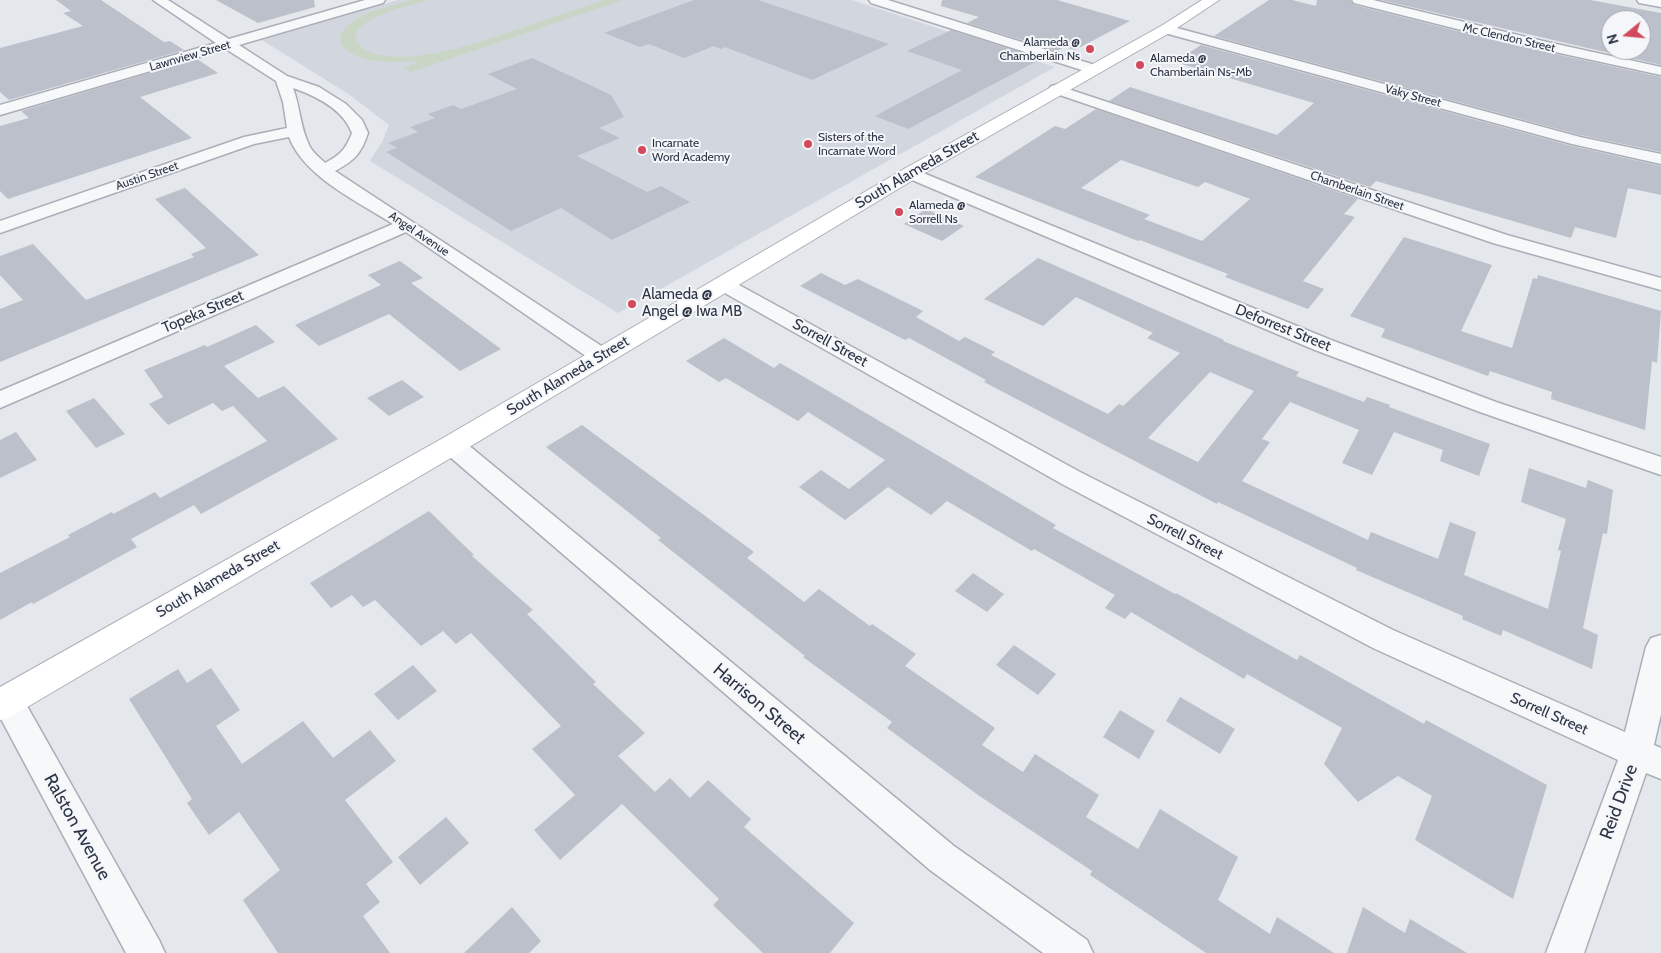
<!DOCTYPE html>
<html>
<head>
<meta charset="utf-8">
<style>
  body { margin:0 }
  #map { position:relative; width:1661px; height:953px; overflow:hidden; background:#e4e7ec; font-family:Cabin,sans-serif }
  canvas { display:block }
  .north { position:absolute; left:1601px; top:10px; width:50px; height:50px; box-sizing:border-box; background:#f4f6f9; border:1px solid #a4a8b1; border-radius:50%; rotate:253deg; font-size:14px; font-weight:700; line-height:20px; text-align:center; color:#2b3445 }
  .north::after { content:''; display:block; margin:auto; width:18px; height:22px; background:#d1495b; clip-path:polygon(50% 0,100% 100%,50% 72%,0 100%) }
</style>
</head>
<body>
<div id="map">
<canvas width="1661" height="953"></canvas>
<div class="north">N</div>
</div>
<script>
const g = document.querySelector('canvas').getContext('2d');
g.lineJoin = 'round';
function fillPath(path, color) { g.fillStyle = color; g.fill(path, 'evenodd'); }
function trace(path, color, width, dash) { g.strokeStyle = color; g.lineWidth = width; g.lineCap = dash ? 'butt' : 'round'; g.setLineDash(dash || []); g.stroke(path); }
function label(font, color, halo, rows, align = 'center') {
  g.font = font + ' Cabin,sans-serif'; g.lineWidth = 4; g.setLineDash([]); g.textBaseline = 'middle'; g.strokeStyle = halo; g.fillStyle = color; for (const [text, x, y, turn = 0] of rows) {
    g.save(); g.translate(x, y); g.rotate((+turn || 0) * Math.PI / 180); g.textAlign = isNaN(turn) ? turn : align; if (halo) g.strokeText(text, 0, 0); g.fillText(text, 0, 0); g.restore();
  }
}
const built = new Path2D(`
  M398,0H852L1055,67L618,313L370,161L383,140L389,125L350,95L262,40Z`);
const green = new Path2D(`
  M411,0H429C412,5 349,18 356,42C388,78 487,39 525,27C551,18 578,9 605,0H623L411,72L403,68L420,61C395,62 357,66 341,44L340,35C355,12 387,7 411,0Z`);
const building = new Path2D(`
  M56,0H101L164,42L170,41L184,50L9,100L0,92V48L83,26L63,13L71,11Z
  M216,0H314L315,7L258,23Z
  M694,0H758L889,44L812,80L725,47L721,49L714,46L684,58L649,44L640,47L604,33Z
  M942,0H1057L1130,21L1075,50L1064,47L1057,51L967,23L979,17L941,6Z
  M1269,0H1292L1316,6L1317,0H1350L1354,5L1509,44L1661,77V152L1580,135L1214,36Z
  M1381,0H1590L1661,13V65ZM1611,20H1641V50H1611Z
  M951,30L1041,59L908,129L875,116L962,70L907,51Z
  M1201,45L1572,146L1661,166V195L1628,188L1616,238L1575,227L1571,238L1376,181L1370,187L1109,101L1130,87L1277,135L1314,103L1175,62Z
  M532,58L611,95L624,117L599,128L620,138L577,156L647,192L661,186L690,202L612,240L561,208L511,231L386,152L397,148L388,143L418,132L410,127L435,118L428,114L453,105L461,109L517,89L488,74Z
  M197,59L218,73L140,97L192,138L8,199L0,191V126L29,118L21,111Z
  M1096,109L1358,199L1344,214L1355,217L1303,281L1324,289L1308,309L1225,277L1228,274L1140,240L1138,241L975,177L1055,126L1065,129ZM1121,160L1198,187L1205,182L1250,199L1202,241L1144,219L1150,215L1081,188Z
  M185,188L259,255L0,362V309L23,300L0,275V256L33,244L86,300L194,257L191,254L206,248L155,199Z
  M926,209L964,226L942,241L904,224Z
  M1404,237L1492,265L1461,331L1512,348L1533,278L1537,279L1538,275L1661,311L1657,363L1652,361L1645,430L1551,399L1552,392L1490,371L1488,376L1381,337L1385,329L1350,316Z
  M1038,258L1224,340L1223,341L1299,372L1296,376L1364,402L1367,397L1390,405L1389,407L1490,444L1479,476L1440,461L1443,450L1394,432L1372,475L1342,463L1359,430L1290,402L1262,439L1270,442L1242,481L1368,540L1371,532L1438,559L1450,522L1476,532L1464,575L1548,609L1561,551L1558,550L1566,519L1521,502L1529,468L1586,488L1588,480L1613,490L1607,534L1603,533L1583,628L1598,635L1592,669L1503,630L1501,636L1462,619L1463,616L1356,570L1357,568L1218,502L1217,504L984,382L986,380L909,338L905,340L800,286L821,273L845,285L858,279L923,311L916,317L959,341L965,337L995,352L991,355L1108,414L1119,404L1123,406L1180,353L1147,338L1153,333L1076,297L1043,326L984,299ZM1210,372L1254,391L1198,462L1148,438Z
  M400,261L423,278L411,283L501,349L460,371L389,314L319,346L295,325L381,285L368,275Z
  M256,325L275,342L224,366L258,398L284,386L338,439L201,514L194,505L131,539L137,547L33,604L32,602L0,620V573L70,537L68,535L112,512L113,514L155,492L160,498L267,441L233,406L222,411L213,403L168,425L149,404L163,397L144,370L205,345L207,347Z
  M724,338L774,368L780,363L842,399L1056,525L1053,528L1175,594L1176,593L1297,660L1300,655L1424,724L1426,720L1547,785L1513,899L1415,840L1432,796L1398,776L1358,802L1324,764L1342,728L1247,674L1244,679L1131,612L1125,619L1105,608L1115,595L1034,549L1032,551L947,501L931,515L888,487L845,520L799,487L821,470L849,489L885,460L808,412L798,421L726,378L719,382L686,361Z
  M402,380L424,397L389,416L367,398Z
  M94,398L125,434L96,448L66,411Z
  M582,425L754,552L747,558L804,602L819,589L870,626L872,624L916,654L905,666L995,728L982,745L1023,772L1035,754L1099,795L1086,817L1138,849L1160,809L1238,857L1218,900L1270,934L1277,917L1334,953H1206L1090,875L1092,871L978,795L887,728L892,722L803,657L805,656L658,540L661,538L546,447Z
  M16,432L37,460L0,478V440Z
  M429,511L474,555L472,556L533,610L527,614L596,682L593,684L645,733L618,756L655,792L670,778L690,798L708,780L751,819L744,827L854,923L830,953H763L713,905L719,899L622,804L560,860L534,830L575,795L532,749L561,726L471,633L456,644L443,631L421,646L375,600L363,607L352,595L331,608L310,583Z
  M973,573L1004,594L987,612L955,591Z
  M1014,645L1056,674L1038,695L996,665Z
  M413,665L437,691L398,720L374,694Z
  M211,668L240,710L216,726L242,764L303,721L333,758L370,730L396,761L345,800L393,862L366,884L380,902L363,916L390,953H278L243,900L280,870L239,812L209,835L187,803L192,799L129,699L178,669L187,683Z
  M1180,697L1235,729L1220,754L1166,721Z
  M1120,710L1155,731L1139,759L1103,737Z
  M446,817L469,843L420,885L398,857Z
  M512,907L541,941L529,953H464Z
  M1363,907L1405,933L1410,919L1467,953H1347Z`);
const minor = new Path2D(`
  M153,0H168L229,39L365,0H385L383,3L239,45L287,76L319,87L346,104L362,120L368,133C361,154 354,161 335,171L609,351L612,356L609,361L601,363L593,361L406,232L0,408V391L393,224C359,202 304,177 289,137L254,144L0,233V221L244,137L287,128L283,102L276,81L226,49L0,115V105L216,43ZM293,88C316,96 343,109 352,133C346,149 340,155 325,163C320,158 312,152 309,145C300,127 300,106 293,88Z
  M869,0H888L1098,66L1100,69L1098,72H1088L871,3Z
  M1352,0H1373L1547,42L1661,67V75L1509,42L1354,3Z
  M1637,0H1661V7L1639,3Z
  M1166,25L1580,137L1661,154V164L1572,144L1161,32L1159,29Z
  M1056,85L1507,235L1661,278V290L1493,243L1051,92L1049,89L1051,86Z
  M911,168L1331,340L1496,402L1661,457V475L1480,412L1315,350L905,177L902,173L905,169Z
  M723,278L730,280L1080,472L1393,630L1625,732L1646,647L1651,638L1661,635V714L1654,745L1661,748V779L1646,773L1584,953H1546L1618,760L1373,648L1062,484L716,288L713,284L716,280Z
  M452,437L461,439L954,846L1087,940L1093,953H1043L930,870L443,451L440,445L443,439Z
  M7,686L18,690L159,940L165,953H126L0,717V689Z`);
const secondary = new Path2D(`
  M1202,0H1219L1171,32L918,177L461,452L12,716L0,720V687L443,438L904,169L1161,26Z`);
const markers = [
  [1090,49,5,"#d1495b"],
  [1140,65,5,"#d1495b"],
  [808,144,5,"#d1495b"],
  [642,150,5,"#d1495b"],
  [899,212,5,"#d1495b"],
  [632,304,5,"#d1495b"]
];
const farStreetnames = [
  ["Mc Clendon Street",1509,38,13],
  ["Lawnview Street",190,56,-16],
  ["Vaky Street",1413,96,15],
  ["Austin Street",147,176,-19],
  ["Chamberlain Street",1357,191,19],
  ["Angel Avenue",419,234,34]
];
const farPoinames = [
  ["Alameda @",1080,42,"right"],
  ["Chamberlain Ns",1080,56,"right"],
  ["Alameda @",1150,58],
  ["Chamberlain Ns-Mb",1150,72],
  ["Sisters of the",818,137],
  ["Incarnate Word",818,151],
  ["Incarnate",652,143],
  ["Word Academy",652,157],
  ["Alameda @",909,205],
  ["Sorrell Ns",909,219]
];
const streetNames = [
  ["South Alameda Street",917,170,-30],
  ["Topeka Street",203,312,-23],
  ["Deforrest Street",1283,328,22],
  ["Sorrell Street",830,343,29],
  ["South Alameda Street",568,376,-31],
  ["Sorrell Street",1185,537,27],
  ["South Alameda Street",218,579,-30],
  ["Sorrell Street",1549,714,24]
];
const poiNames = [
  ["Alameda @",642,295],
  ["Angel @ Iwa MB",642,312]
];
const nearStreetnames = [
  ["Harrison Street",759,704,40],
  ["Reid Drive",1619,802,-70],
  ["Ralston Avenue",77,827,61]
];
fillPath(built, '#d2d6de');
fillPath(green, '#c9d6c5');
fillPath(building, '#bbc0ca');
trace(minor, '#a9aeb7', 3);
trace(secondary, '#a9aeb7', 2);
fillPath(minor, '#f7f8fa');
fillPath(secondary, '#fff');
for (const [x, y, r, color] of markers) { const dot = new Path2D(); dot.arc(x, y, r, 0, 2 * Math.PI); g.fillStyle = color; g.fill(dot); trace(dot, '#f4f6f9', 2); }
label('12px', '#2b3445', '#f4f6f9', farStreetnames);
label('12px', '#2b3445', '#f4f6f9', farPoinames, 'left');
label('15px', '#2b3445', '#f4f6f9', streetNames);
label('15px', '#2b3445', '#f4f6f9', poiNames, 'left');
label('18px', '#2b3445', '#f4f6f9', nearStreetnames);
</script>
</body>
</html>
